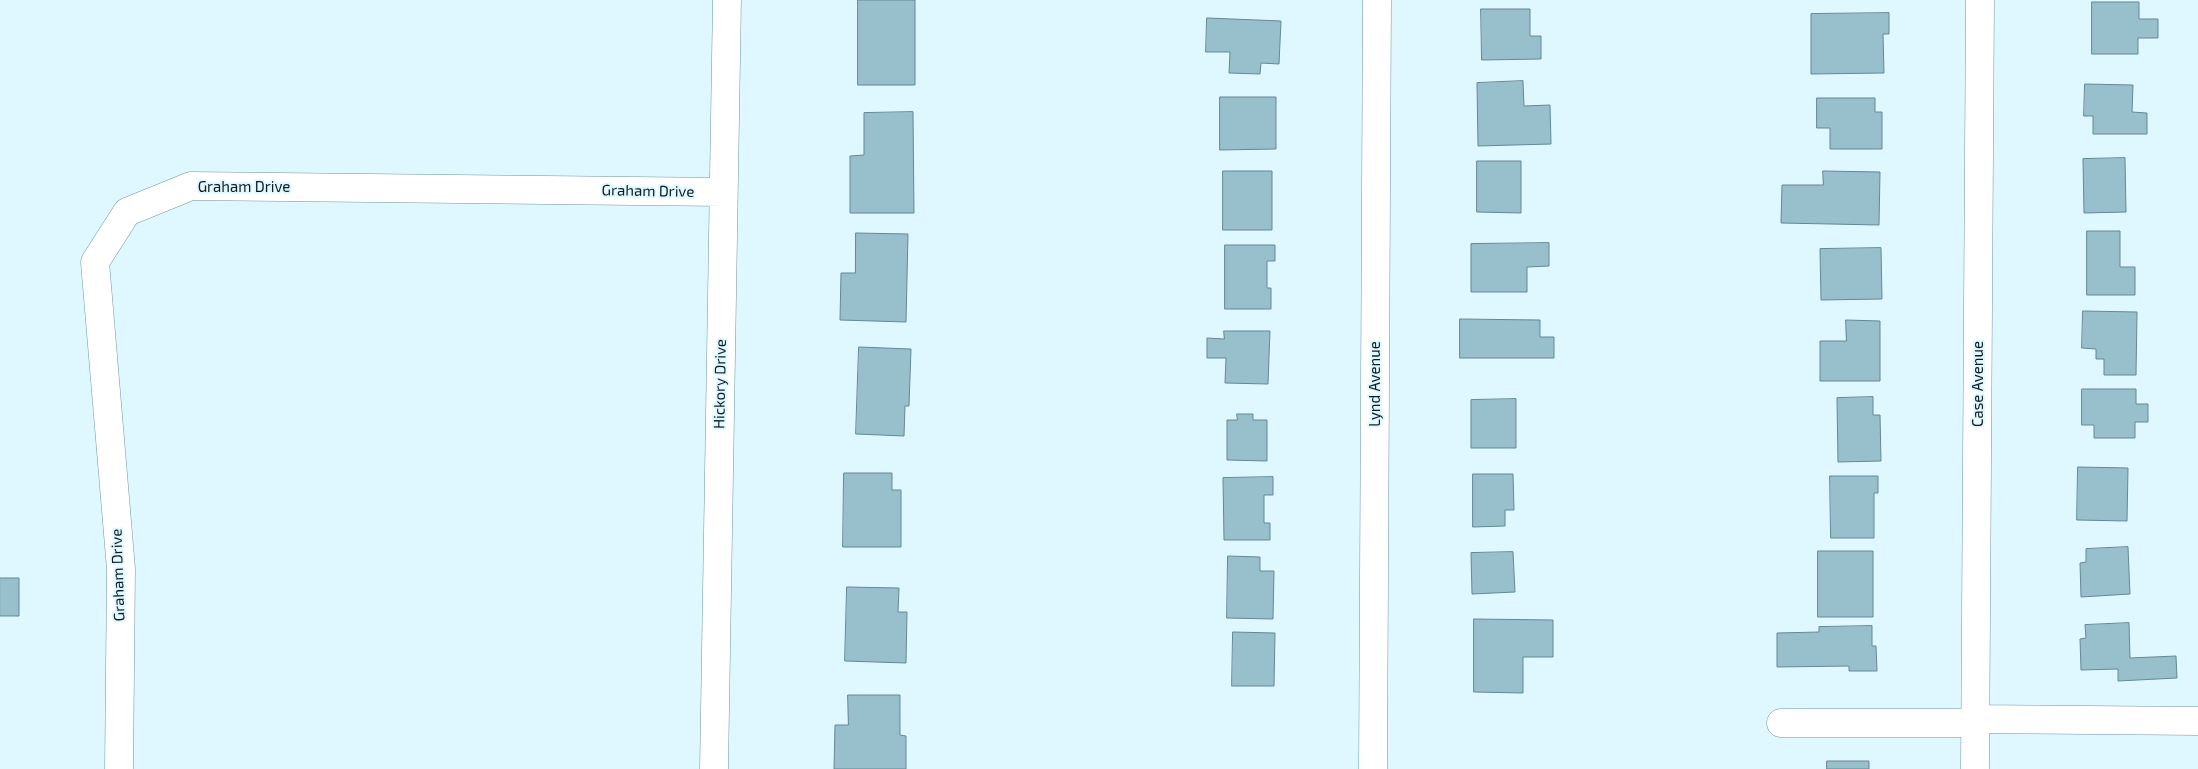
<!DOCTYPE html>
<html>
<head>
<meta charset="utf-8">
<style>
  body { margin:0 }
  canvas { display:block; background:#dff7ff }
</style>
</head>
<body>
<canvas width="2198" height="769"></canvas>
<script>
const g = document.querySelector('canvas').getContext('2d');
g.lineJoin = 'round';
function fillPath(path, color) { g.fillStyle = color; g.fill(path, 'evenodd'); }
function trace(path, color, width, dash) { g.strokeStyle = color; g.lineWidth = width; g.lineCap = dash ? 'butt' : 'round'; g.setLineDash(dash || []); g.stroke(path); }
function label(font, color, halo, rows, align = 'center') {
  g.font = font + ' "Exo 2",sans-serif'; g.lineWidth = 4; g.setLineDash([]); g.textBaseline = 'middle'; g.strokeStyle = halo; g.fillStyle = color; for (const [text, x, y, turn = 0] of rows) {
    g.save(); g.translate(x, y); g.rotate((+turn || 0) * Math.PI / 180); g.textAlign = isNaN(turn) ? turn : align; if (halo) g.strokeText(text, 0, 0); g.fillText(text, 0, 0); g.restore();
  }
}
const building = new Path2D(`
  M858,0H915V85H858Z
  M2092,2H2139V19H2158V38H2138V54H2092Z
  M1481,9H1530V36H1541V59L1482,60Z
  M1889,13V34H1883L1884,73L1811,74V14Z
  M1207,18L1281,21L1279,64L1261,63L1260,74L1229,73L1230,52H1206Z
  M1523,81L1524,106L1550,105L1551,144L1478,146L1477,83Z
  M2085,84L2133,85L2132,112L2147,113V134H2093V116H2084Z
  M1220,97H1276V149L1220,150Z
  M1817,98H1875V112H1882V149H1830V128H1817Z
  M913,112L914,213H850V156L864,155V113Z
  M2125,158L2126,212L2084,213L2083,159Z
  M1477,161H1521V213L1477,212Z
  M1223,171H1272V230H1223Z
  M1823,171L1880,172L1879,225L1781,223L1782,185H1823Z
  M2087,231H2120V267H2135V295H2087Z
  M856,233L908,234L906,322L840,320L841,273H855Z
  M1549,243V266L1527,267V292H1471V244Z
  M1225,245H1275V261H1267V288H1271V309H1225Z
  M1881,248L1882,299L1821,300L1820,249Z
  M2083,311L2137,312L2136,375H2104V359H2096V349L2082,348Z
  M1460,319L1540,320V337H1554V358H1460Z
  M1846,320L1880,321V381H1820V341H1846Z
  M1224,331H1270L1268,384L1225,383L1226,358H1207V338L1224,339Z
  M859,347L911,349L909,406H905L904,436L856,434Z
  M2082,389H2136V404H2148V422H2135V438H2094V425H2082Z
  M1873,397V415H1880L1881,461L1838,462L1837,398Z
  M1516,399V448H1471V400Z
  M1237,414H1253V420H1267V461L1227,460V420H1237Z
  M2078,467L2128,468L2127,521L2077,520Z
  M844,473H892V490H901V547H843Z
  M1473,474H1513L1514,510H1505V526L1473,527Z
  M1830,476H1878V493H1874V538H1831Z
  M1273,477V495H1264V523H1270V540H1224L1223,478Z
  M2128,547L2130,594L2081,597L2080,563L2086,562V549Z
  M1818,551H1873V617H1818Z
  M1513,552L1515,592L1472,594L1471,553Z
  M1228,556L1260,557V571H1274L1273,619L1227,618Z
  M0,578H19V616H0Z
  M847,587L899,588L898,612H907L906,663L845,661Z
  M1474,619L1553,620V657H1523V693L1474,692Z
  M2129,623L2130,658L2176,656L2177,678L2118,681V669L2081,670L2080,639L2086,638L2085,625Z
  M1872,626V646H1876L1877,671H1849V666L1777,667V633L1819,632V627Z
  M1233,632L1275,633L1274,686H1232Z
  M848,695H900V735L906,736V769H834L835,725H848Z
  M1827,761H1869V769H1827Z`);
const minor = new Path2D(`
  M1976,719L2198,721
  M1781,723H1976
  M119,769L121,569L95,262L127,212L191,186L723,192
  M714,769L727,0
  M1373,769L1377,0
  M1975,769L1980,0`);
const streetNames = [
  ["Graham Drive",244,187],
  ["Graham Drive",648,191,1],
  ["Hickory Drive",720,384,-89],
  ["Lynd Avenue",1375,384,-90],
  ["Case Avenue",1978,384,-90],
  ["Graham Drive",118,575,-92]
];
fillPath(building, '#98bfcc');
trace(building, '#638995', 1);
trace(minor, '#7096a2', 29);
trace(minor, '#fff', 28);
label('15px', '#0d1c21', '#dff7ff', streetNames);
</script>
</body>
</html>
